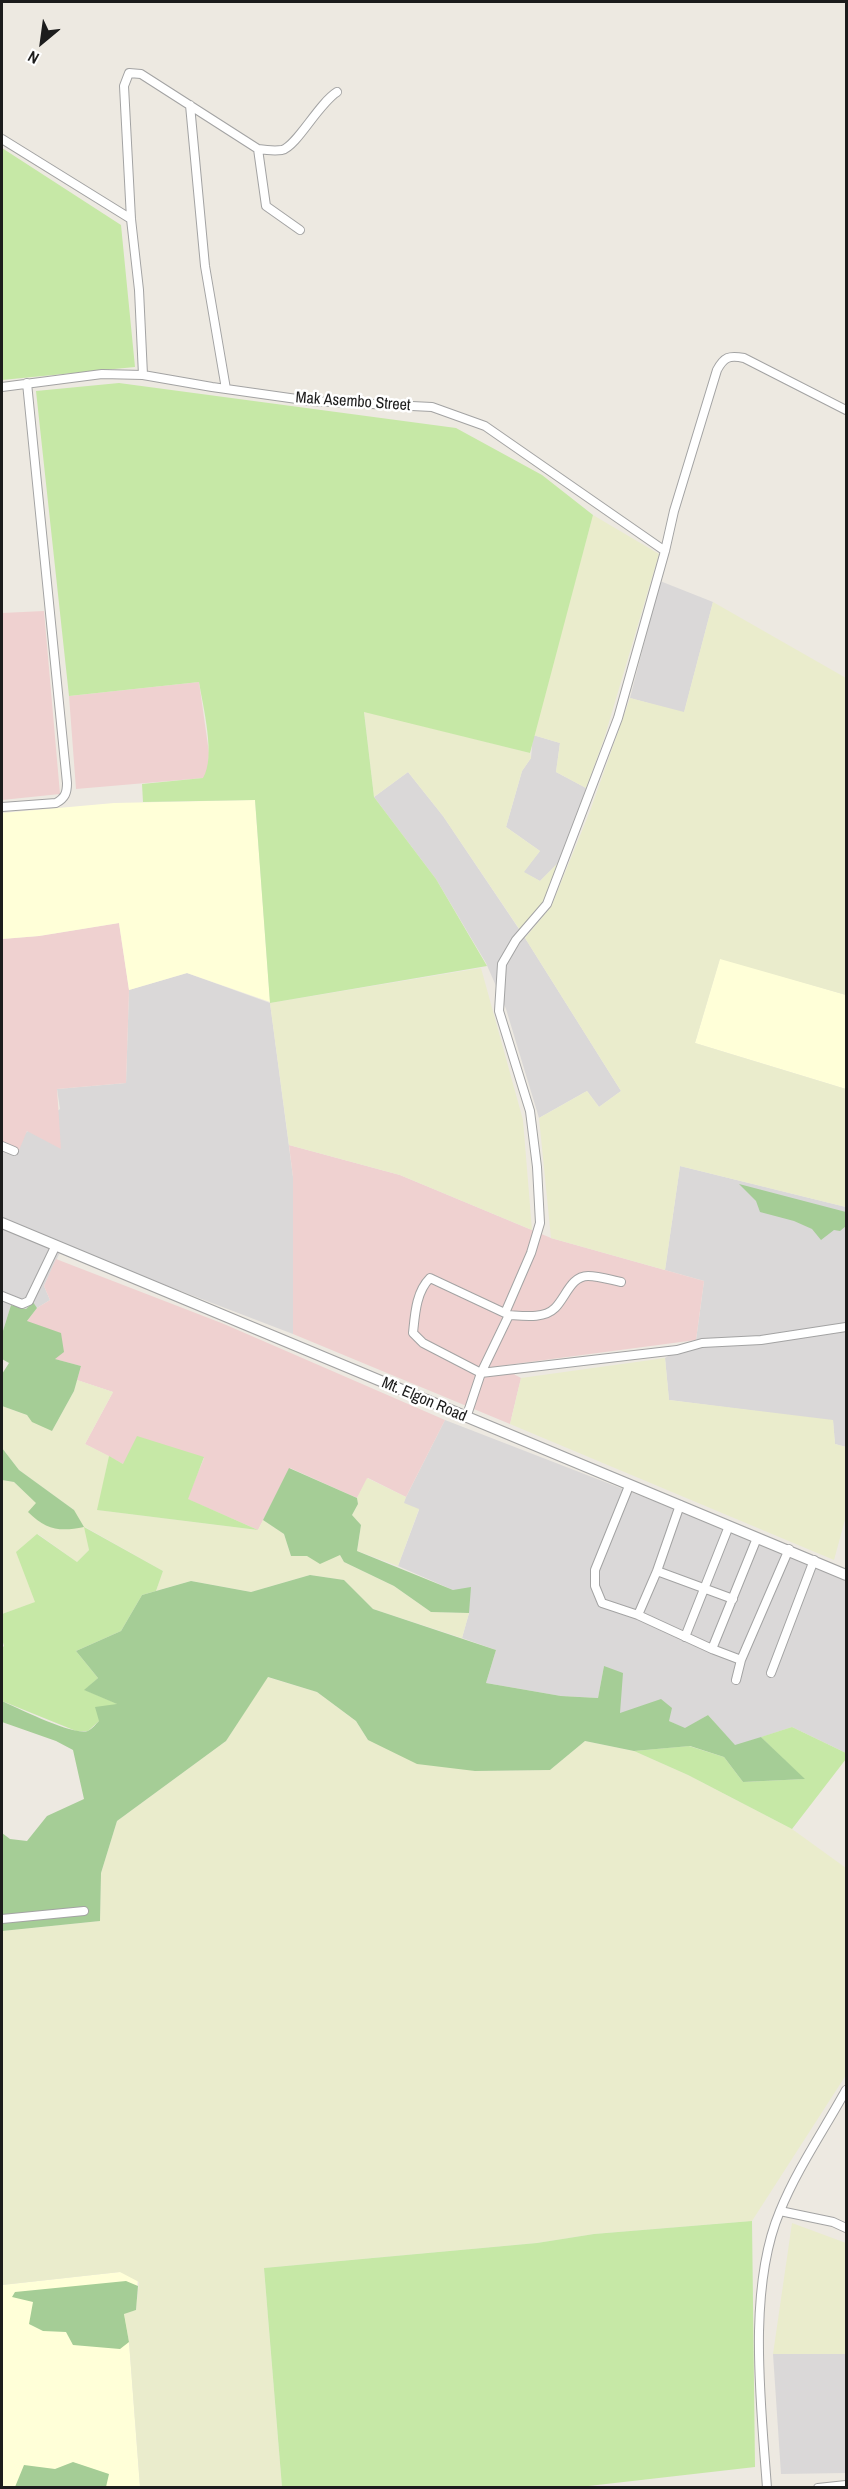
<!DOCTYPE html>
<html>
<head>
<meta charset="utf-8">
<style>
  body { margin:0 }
  #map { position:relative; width:848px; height:2489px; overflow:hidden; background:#ede9e1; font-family:"Archivo Narrow",sans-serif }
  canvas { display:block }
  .frame { position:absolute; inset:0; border:3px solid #1c1c1c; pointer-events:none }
  .north { position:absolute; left:12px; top:12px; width:60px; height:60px; -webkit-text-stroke:4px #fff; paint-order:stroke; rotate:209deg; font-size:16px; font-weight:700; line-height:24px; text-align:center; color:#1c1c1c }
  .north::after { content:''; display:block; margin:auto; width:21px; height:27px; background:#1c1c1c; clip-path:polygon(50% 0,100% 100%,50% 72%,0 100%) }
</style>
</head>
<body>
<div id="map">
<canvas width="848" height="2489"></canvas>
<div class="frame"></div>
<div class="north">N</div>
</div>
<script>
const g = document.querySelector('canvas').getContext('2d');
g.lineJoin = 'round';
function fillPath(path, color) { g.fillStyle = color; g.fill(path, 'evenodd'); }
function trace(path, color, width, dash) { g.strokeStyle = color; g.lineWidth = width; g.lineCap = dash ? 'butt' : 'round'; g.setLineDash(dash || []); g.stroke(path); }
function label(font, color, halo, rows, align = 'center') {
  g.font = font + ' "Archivo Narrow",sans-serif'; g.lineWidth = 5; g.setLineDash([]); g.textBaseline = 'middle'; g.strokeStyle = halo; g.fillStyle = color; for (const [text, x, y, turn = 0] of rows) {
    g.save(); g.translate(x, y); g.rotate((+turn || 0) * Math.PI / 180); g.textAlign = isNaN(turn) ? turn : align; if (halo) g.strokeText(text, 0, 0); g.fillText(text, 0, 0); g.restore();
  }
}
const residential = new Path2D(`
  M660,581L713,602L684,713L630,698Z
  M533,735L560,743L556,772L586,788L563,858L540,881L523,872L540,851L506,827L522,771L531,758Z
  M408,772L443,816L525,938L621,1091L599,1107L587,1091L539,1118L506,1009L486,963L436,879L374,797Z
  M187,973L270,1003L293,1177V1334L63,1246L44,1286L50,1300L37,1308L33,1303L26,1309L11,1305L2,1334V1149L60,1109L57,1089L126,1083L129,990Z
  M680,1166L846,1207V1447L835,1444L833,1421L669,1400L665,1358L696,1340L704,1281L665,1270Z
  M445,1420L698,1518L846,1580V1753L792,1727L735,1746L708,1715L685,1729L669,1721L620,1713L604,1666L598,1698L561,1696L486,1683L496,1650L462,1638L469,1613L453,1590L398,1566L419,1510L403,1503Z
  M773,2354H846V2473L781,2474Z`);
const commercial = new Path2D(`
  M44,611L60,794L2,800V613Z
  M199,682L209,753L208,770L204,778L76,789L69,696Z
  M119,923L129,990L126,1083L57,1089L61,1149L27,1131L17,1155L2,1149V939L39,936Z
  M289,1145L400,1175L551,1238L704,1281L696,1340L499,1366L521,1378L510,1424L293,1334V1177Z
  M56,1259L224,1324L445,1420L406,1497L368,1478L357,1498L290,1468L258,1530L187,1499L204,1458L123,1464L85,1444L113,1392L77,1380L81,1366L54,1359L27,1321L37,1308L50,1300L44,1286Z`);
const education = new Path2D(`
  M255,800L270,1002L187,973L129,990L119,923L39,936L2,939V813L114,803Z
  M720,958L846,995V1089L695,1043Z
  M120,2272L138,2276L136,2310L129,2342L140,2487H2V2285Z`);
const farmland = new Path2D(`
  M593,515L659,554L604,739L586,788L556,772L560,743L533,735Z
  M713,602L846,678V995L720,959L695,1043L846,1089V1207L680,1166L665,1270L551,1238L539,1118L587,1091L599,1107L621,1091L525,938L551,907L590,811L630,698L684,712Z
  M364,711L530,753L531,758L522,771L506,827L540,851L524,872L540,881L563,858L545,901L520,930L443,816L408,772L374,797Z
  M481,968L523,1120L532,1230L400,1175L289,1145L270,1003Z
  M665,1358L669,1400L833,1420L835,1444L846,1447V1516L834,1560L510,1424L521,1378Z
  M77,1380L113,1392L85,1444L109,1456L98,1510L258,1530L263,1520L284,1534L291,1556L340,1555L344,1562L394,1586L431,1612L469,1613L462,1638L373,1609L344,1580L310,1575L251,1592L191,1581L156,1591L163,1571L85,1527L89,1550L77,1562L38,1534L36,1602L2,1614V1480L14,1482L37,1503L74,1510L19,1470L2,1448V1406L27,1415L52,1431L74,1391Z
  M367,1478L406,1497L404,1503L419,1509L398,1566L357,1551L361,1525L352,1515L358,1504L357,1498Z
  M267,1677L317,1692L356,1721L368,1740L475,1771L550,1770L585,1741L634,1751L688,1775L792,1829L846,1868V2075L752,2221L594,2234L537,2243L264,2268L282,2487H140L129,2342L124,2313L136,2310L139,2282L120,2272L2,2285V1931L100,1921L101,1873L117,1821L226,1741Z
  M792,2223L846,2243V2354H773Z`);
const grass = new Path2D(`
  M2,148L121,225L135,367L2,380Z
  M119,383L456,428L542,475L593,515L530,753L364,712L374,797L436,879L487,966L270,1003L255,800L143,802L142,784L203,778C216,757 203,707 199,682L69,696L36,391Z
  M137,1436L204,1457L188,1499L258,1530L97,1510L109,1456L123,1464Z
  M84,1527L163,1571L156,1591L142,1595L121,1631L76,1651L98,1678L85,1690L118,1704L88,1731H76L2,1701V1648L4,1646L2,1639V1614L35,1602L16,1552L37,1534L77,1562L89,1550Z
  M792,1727L846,1753V1759L792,1829L688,1775L634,1751L689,1746L724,1757L743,1782L804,1779L761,1737Z
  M752,2221L755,2467L571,2488L282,2487L264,2268L537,2243L594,2234Z`);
const forest = new Path2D(`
  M739,1184L846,1212V1226L840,1231L834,1230L821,1240L812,1229L794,1221L760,1212L756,1201Z
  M33,1302L37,1308L27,1321L61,1333L64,1352L55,1359L81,1366L74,1391L52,1431L32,1422L27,1415L2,1406V1374L9,1363L2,1359V1334L11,1305L26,1309Z
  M2,1448L19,1470L74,1510L84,1527C60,1532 46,1530 28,1512L36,1503L14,1482L2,1480Z
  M289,1468L357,1498L358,1504L352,1515L361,1525L357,1551L453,1590L471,1587L469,1613L431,1612L394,1586L344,1562L340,1555L320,1564L307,1556H291L284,1534L263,1520Z
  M310,1575L344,1580L373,1609L496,1650L486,1683L561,1696L598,1698L604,1666L623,1673L620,1713L661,1699L672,1708L669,1721L685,1728L708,1715L735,1745L761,1737L805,1779L743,1782L724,1757L690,1746L634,1751L585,1741L550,1770L475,1771L417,1764L368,1740L356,1721L317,1692L268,1677L226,1741L117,1821L101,1873L100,1921L2,1931V1833L10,1839L27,1841L47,1816L84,1799L73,1750L56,1741L2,1722V1701C18,1708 73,1736 88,1731C92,1729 96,1724 99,1721L95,1707L117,1704L84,1690L98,1678L76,1651L121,1631L142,1595L191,1581L251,1592Z
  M126,2281L138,2286L136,2310L124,2314L129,2342L120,2349L73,2345L66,2332L43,2331L29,2324L33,2302L12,2297L15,2292Z
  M73,2462L109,2474L106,2487H15L24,2465L55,2469Z`);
const minor = new Path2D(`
  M190,105L205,266L226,389
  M2,139L131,219
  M258,149C265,150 274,151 282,150C297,146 318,104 337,92
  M143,375L139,290L131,219L124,86L129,73L141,74L258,149L266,206L300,230
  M2,387L102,374L143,375L212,387L311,401L432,407L485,426L665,551
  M2,807L56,803C65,798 67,793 67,783L27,383
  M2,1146L14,1151
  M2,1296L22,1304L29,1301L55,1247
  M505,1313L531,1253L540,1223L537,1167L530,1111L499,1011L502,964L516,940L547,904L618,718L665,551L674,511L717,370C724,357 729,355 744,358L846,410
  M509,1315L430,1278C416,1292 415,1314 413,1333L423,1343L481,1373L677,1350L702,1343L761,1340L846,1327
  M466,1418L481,1373L509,1315C524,1316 544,1319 555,1308C566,1297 571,1276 588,1276C599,1276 611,1280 621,1282
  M629,1486L595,1570V1586L602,1603L638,1615L712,1649L757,1538
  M657,1571L733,1599
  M638,1615L657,1571L680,1505
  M685,1637L729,1526
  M712,1649L741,1660
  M771,1673L814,1560
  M736,1680L741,1660L789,1549
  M2,1919L84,1911
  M780,2211L833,2222L846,2228
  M767,2488C761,2404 747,2289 780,2211C797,2169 824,2130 846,2090
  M818,2488L846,2485`);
const tertiary = new Path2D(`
  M2,1223L846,1575`);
const streetNames = [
  ["Mak Asembo Street",353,402,4],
  ["Mt. Elgon Road",424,1400,23]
];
fillPath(residential, '#dad8d8');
fillPath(commercial, '#efd1d0');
fillPath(education, '#ffffd8');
fillPath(farmland, '#eaeccc');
fillPath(grass, '#c6e8a6');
fillPath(forest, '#a5cd96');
trace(minor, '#a3a3a3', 10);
trace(tertiary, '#a3a3a3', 12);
trace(minor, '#fff', 8);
trace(tertiary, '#fff', 10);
label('16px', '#1c1c1c', '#fff', streetNames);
</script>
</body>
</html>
